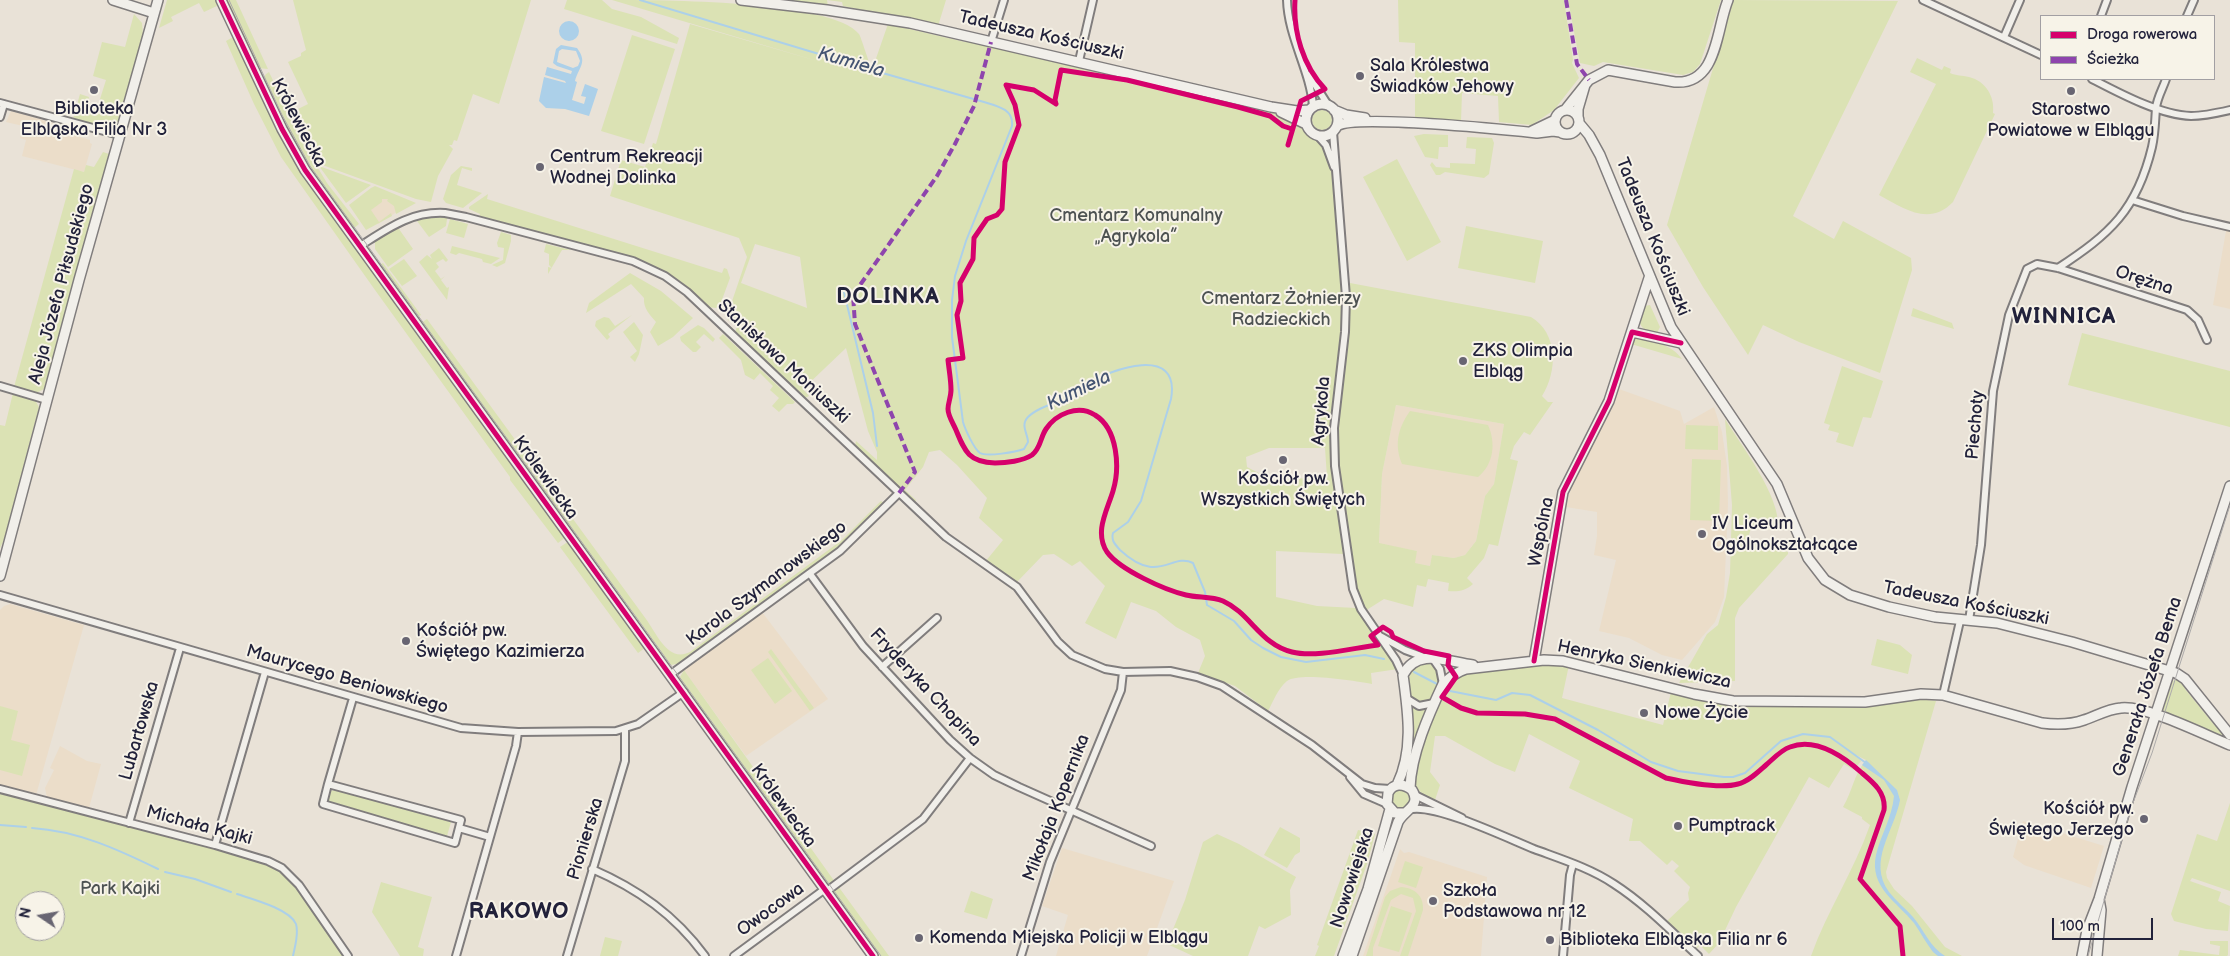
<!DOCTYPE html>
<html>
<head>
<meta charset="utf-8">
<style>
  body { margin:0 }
  #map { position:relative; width:2230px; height:956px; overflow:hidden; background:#e9e2d7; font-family:"Balsamiq Sans",sans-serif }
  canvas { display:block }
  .legend { position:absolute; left:2040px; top:15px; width:175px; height:65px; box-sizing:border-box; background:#f7f3e8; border:1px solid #a29fa3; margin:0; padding:6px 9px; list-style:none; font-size:15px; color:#22223b }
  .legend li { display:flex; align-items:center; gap:10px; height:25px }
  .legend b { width:25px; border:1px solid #a29fa3 }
  .north { position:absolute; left:15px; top:891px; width:50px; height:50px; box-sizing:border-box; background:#f7f3e8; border:1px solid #a29fa3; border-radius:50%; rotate:282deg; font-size:14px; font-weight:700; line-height:20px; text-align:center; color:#22223b }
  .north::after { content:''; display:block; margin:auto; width:18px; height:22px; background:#686572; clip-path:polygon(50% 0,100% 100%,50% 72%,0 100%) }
  .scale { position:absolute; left:2052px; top:918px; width:101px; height:22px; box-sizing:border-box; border:2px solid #22223b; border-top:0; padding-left:6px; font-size:15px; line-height:18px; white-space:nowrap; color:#22223b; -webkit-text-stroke:4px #f7f3e8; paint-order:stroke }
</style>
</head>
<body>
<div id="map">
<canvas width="2230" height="956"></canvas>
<ul class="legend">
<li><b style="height:6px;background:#d6006c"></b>Droga rowerowa</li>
<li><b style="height:6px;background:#8e44ad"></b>Ścieżka</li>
</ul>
<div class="north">N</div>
<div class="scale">100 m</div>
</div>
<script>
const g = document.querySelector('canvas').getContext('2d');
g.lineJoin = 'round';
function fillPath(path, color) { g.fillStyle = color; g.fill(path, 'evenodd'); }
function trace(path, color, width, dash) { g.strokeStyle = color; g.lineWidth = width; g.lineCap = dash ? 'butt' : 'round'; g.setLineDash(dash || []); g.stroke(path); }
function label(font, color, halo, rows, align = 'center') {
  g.font = font + ' "Balsamiq Sans",sans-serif'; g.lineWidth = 4; g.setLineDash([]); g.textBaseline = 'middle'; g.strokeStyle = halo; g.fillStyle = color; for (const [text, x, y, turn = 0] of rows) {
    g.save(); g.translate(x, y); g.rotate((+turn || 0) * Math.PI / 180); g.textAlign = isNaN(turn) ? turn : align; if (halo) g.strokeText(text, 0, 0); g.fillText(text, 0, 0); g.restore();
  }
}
const built = new Path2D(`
  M11,111L75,129L73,135L90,140V143L92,144L84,172L22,156L26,140L20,138L23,126L6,122Z
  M384,195L400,210L378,224L365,208Z
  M2226,231H2230V309L2213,305Z
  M1619,389L1680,411L1684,424L1714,407L1722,432L1727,466L1728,504L1724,597L1715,622L1682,660L1662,655L1629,638L1599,631L1616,560L1594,555L1597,536V512L1566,507L1573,482L1612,408Z
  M1396,405L1504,424L1494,484L1485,496L1476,541L1465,555L1454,558L1432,555L1430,566L1414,563L1417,551L1379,544L1382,474Z
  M10,604L84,625L36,795L0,786V610L4,606Z
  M762,612L828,699L746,756L684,670Z
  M60,746L87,761L101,764L89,808L47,798L45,788L54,770L50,768Z
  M2023,821L2104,846L2091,888L2024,865L2013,857Z
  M1062,848L1174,881L1147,956H1056L1068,915L1042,906Z
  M1400,849L1404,853L1409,852L1487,877L1481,956H1363Z`);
const green = new Path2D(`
  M167,0H216L219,5L204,12L199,3L171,17L173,21L159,28Z
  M227,0H236L268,69L258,68Z
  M293,0H531L499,104L473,94L457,141L454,140L452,145H449L453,149L438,176L431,202L416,199L317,163L304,142L271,72L290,113L308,104L288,62L301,56V53L306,50Z
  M567,0H602L612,9L641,17L679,38L677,44L564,9Z
  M612,0C658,0 832,0 859,34C861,37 869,63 872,70L888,24L965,42H976L1256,106L1302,125L1308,134L1322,143L1333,177L1341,276V329L1331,416L1330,449L1343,554L1276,551V597L1317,606L1356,608L1398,669L1371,673L1372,684C1355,681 1300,672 1287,681C1278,688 1273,702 1268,711L1235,686L1198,673L1205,656L1200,640L1176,627L1156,611L1131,602L1116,639L1085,623L1105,586L1080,561L1072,566L1054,554L1043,555L1016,583L985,562L1003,540L979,518L987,498L957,465L940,450L929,452L923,467L905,490L916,500L915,503L855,446L856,441L877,460V452L868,431L846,348L803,389L809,396L805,398L735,333L737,326L728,320L727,316L747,257L739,238L610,196L621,160L645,167L653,143L656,144L690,24L824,63ZM755,244L800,257L807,308L741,283ZM1269,448H1325L1327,477L1272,480L1247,467L1246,457Z
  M777,0H946L938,26L843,6L842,2L827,0L828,6Z
  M1398,0H1564L1573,60L1572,63L1579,78L1554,110L1532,125L1499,122L1498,96L1462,93L1461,121L1415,118V43L1399,42Z
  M1568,0H1721L1700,64L1693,72L1683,75L1603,62L1594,66L1580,63Z
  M1733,0L1898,1L1793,216L1834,239L1843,221L1911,258L1912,270L1880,373L1799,342L1763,325L1748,355L1703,287L1667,225Z
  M134,14L142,23L143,35L115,131L73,119L80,94L89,97L87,106L100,109L102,100L100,99L106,80L93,76L102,42L125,47Z
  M632,35L675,49L644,144L601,131Z
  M233,37L278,132L302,173L566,537L558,543L510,480V477L375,290L281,157L254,104L226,41Z
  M1917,58L1942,70L1944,66L1951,69L1950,73C1956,76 1962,75 1969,77C1986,81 1995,97 1993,113L1995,114L1953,202C1929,227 1903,208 1879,195L1936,84L1910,72Z
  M269,72L304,145L327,183L359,224L353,229L296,147L263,79L266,74Z
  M1312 120a10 10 0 1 1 20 0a10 10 0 1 1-20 0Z
  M1424,134L1448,135V147H1439L1438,159L1425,157L1414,136Z
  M1467,137L1492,138L1494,143L1489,174L1484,178L1445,172L1440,175H1436L1430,165L1432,162L1436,167L1450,168V163L1475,164L1476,149L1466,148Z
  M103,152L109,154L44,389L36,393L14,387L74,169L84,172L86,165L94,167Z
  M1397,159L1441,242L1407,261L1363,177Z
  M319,166L371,185L346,203Z
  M461,166L472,168V171L462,168L457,185L482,193L463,208L446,203L443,199L451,175Z
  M375,186L416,203L396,214L394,206L387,201L388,199H382V202L371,210L379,222L391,213L392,216L366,230L349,205L371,188Z
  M488,194L487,199L722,273L724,268L727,269L730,278L720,305L716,308L708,307L676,280L638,260L479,218L480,214L469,209V207Z
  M429,217H451L447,219L446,226L429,237L417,221L420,218Z
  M450,219L468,224L464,238L446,233Z
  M1466,226L1543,241L1535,283L1458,268Z
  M394,228L399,229L413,249L388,267L375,249V240Z
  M501,232L511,235V241L505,263L497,267L492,265L503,260L504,248L498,247L497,243Z
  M546,244L571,250H562L548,274V267L552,268L549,265V254L544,252Z
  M452,246L500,258L491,264L483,262L482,259L459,253L456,255L450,253Z
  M439,248L448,260L446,262L443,259L436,263L439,267L435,271L441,279L445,276L441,280L447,288L449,287L447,300L419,262L427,255L432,259L430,255Z
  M404,259L417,276L402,286L389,269Z
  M383,263L421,315L417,317L379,265Z
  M630,273L661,291L693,318L673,337L658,346L650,332L656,322C650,315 643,308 644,298L631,284L586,313L589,303Z
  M1350,283L1531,317C1558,333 1558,371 1542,396L1548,402H1553L1530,435L1524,432L1514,446L1510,459L1518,461L1498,546L1489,544L1484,558L1467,578L1473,584C1465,591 1458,592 1448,591L1449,583L1428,579L1426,587L1417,585L1413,607L1384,599L1365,611L1355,584L1338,467V427L1348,344ZM1396,405L1504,424L1494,484L1485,496L1476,541L1465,555L1454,558L1432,555L1430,566L1415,563L1417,551L1379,543L1382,474Z
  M1650,305L1660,327L1657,333C1637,329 1637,323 1645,306Z
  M1913,308L1952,323L1954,329L1911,316Z
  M632,315L608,334L610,337L607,340L595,326L596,321L604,317L609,318L615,326Z
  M427,319L646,619C657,634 668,663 690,652L842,540L881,501L884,503L844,544L681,663L671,665L421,323Z
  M634,322L643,335L639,354L635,362L630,357L637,351L623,332Z
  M698,325L704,328L715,339L713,342L704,334L696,342L701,347L696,352H693L681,341L680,337Z
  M2082,333L2230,371V427L2068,385Z
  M723,334L795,402L793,404H787L779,412L772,406L779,398L770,390L773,386L760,373L754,380L745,375L741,360L719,338Z
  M1638,337C1654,341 1672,345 1682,359L1631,344Z
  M1842,366L1883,381L1871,418L1863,417L1853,447L1836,442L1839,433L1828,430L1830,425L1824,423Z
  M13,393L35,400L39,407L4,540L0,548V425L5,426Z
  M1410,411L1488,425C1496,443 1494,464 1478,477L1402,464C1394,444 1398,428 1410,411Z
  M1725,419C1741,445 1785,502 1777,531L1752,525L1748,538L1779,546L1778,549L1788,552V554L1739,608L1735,618V681L1679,683L1707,634L1718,625L1726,597L1730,573L1732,505Z
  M1686,425L1718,426V450L1685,449Z
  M1692,459L1721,460L1719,521L1690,520Z
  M569,541L645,648L638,653L560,547Z
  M1877,639L1900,645L1912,655L1908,674L1871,665Z
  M771,649L814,708L810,711L768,652Z
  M768,658L792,691L775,704L751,670Z
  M1418,663H1430L1439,671C1440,686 1436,700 1421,704L1413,700C1405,686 1407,675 1418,663Z
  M1545,664L1569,665L1562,698L1663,725L1671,692L1718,703L1742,705L1852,706L1883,705L1918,699L1936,701L1886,872L1887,878L1894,889L1912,906L1945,947L1962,956H1811C1827,911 1854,871 1870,825L1862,819V817L1843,807C1853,790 1853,776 1866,760L1856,755L1861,761L1854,770L1844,764L1829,788L1809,777L1736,907L1719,943L1709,954L1700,945L1697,948L1667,921L1689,900L1688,893L1690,887L1674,871L1679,866L1672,860L1667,865L1640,841H1629L1633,819L1569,788L1580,761L1529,734L1515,772L1495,764L1445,736H1435L1430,772L1440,785L1435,800C1426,797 1416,792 1415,780C1414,763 1439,691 1452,680C1466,668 1524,666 1545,664Z
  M684,670L835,882L829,885L826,883L682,682L680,677Z
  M2177,678L2185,682V689L2215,726L2220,724L2230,741L2165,714L2163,709L2173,681Z
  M0,706L18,711L11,740L30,745L22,776L0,770Z
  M1411,707L1419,709H1428L1408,762L1413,736Z
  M0,789L268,861L290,875L348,956H0ZM25,901H55V931H25Z
  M1391 799a9 9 0 1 1 18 0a9 9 0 1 1-18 0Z
  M335,790L451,822L447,836L330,803L327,799L330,791Z
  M2230,803V891L2192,878L2190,881L2221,892L2218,901L2230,906L2228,931L2206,929L2174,921L2171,914L2197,834L2217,841Z
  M1280,827L1300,838V852L1295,855L1287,868L1264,855Z
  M1358,830L1375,834L1367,864L1334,956H1315L1319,946L1317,945Z
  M1217,834L1239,844L1296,877L1290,890L1291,915L1265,929L1259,926L1248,956H1193L1167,944L1185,900L1203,842Z
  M1405,861L1423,867L1416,888L1398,882Z
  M381,882L432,897L418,947L424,949L423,956H400L372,912Z
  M838,886L889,956H879L833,893Z
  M1401,887C1415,888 1424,896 1423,910L1408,956H1400L1416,911L1413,898L1401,894L1391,900L1373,948V956H1366L1385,897L1390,891Z
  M971,891L993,899L987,919L964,912Z
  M1391,906L1412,913L1399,952L1378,946Z
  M605,937L622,941L618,956H600Z
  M2210,941H2228V955L2227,956H2178L2180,950L2219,955L2220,946L2210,944Z`);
const water = new Path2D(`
  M559 31a10 10 0 1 1 20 0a10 10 0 1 1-20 0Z
  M561,45L577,48C588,63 579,66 575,81L577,82L572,100L584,104L586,97L581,96L585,84L598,89L589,116L565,109L546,108L539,101L544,77L566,83L565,81L545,75L547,67L571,74L572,71L557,66L553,63L556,49ZM562,49L576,51L580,61L578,66L573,68L557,62L559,51Z
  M1866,760L1897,790L1900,800C1894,832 1867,861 1889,892C1896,901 1906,909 1913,917C1924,930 1930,947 1945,956H1938L1933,952C1926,943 1921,933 1914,923C1897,902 1869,887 1876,855C1881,834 1892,818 1894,796L1884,780L1862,765Z`);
const stream = new Path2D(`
  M640,0L872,70L984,102C997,106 1014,109 1012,126L966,241L955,276L952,300V337L963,422C965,429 974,449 980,453C987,457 1016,452 1024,449L1028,442C1028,434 1020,425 1028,417C1034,411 1047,405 1055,403C1059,403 1063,403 1067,402C1074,398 1080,389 1087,384C1111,369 1181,344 1171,399L1141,501L1128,522L1113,533C1111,541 1115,544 1120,550C1159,586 1171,552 1193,563L1205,592L1207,605L1234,621L1251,640L1263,648L1281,657L1306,662L1365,655L1384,659
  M843,288L873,413L877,446
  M1414,672L1437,684
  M1450,691L1496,700L1512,693L1530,695L1598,730L1651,762L1678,771L1724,777H1733L1745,773L1781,741L1803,734L1830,737L1866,763
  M0,825L26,827
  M32,828C78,831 117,849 158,869
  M165,872L195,879L231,892
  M237,894C252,899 290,909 296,924C299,934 295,946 293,956`);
const street = new Path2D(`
  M1287,0C1288,37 1310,70 1313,106
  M1923,0L2041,55
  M2101,16L2107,0
  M2187,16L2194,0
  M2004,37L2020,0
  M991,42L1004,0
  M1079,61L1093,0
  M1309,75L1328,105
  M2092,79C2119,93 2160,115 2191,116C2204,116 2217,113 2230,110
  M0,103L119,135
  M0,117L4,104
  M1333,132L1346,297L1345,332L1334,428L1335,466L1353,589L1361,609L1396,660L1403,675
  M1318,136L1326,145L1334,167
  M2132,200L2183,216L2230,227
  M360,246C387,229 411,211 445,213L466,217L633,261L665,276L687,292L946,537L1017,587L1058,642L1072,655L1105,669L1123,672L1170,671L1197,677L1222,686L1312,745L1362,784L1375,788L1390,789
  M2058,268C2110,234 2137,210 2152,147C2155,134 2155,121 2156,108C2157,98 2163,88 2166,79
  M0,386L47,400
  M810,574L863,646L950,740L970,758L994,775L1019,787L1151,846
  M0,595L461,728L518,732L616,731L638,724L684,692
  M1969,620L1981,545L1993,391L2009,315L2027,269L2037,264L2058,268L2187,310L2198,320L2207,340
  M1382,637L1405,650L1424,657
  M1433,659L1440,669L1443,684
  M882,667L937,618
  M671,674L840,551L899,493
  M1943,695L1960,621
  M1406,698L1419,706L1434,703
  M1350,777L1364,794L1387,804
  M328,784L461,820L455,843L323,804Z
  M328,784L353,698
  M0,789L215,845L268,861L282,868L299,885L348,956
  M1415,795L1462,818
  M1412,809C1438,805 1507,838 1534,849C1561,859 1590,868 1614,884C1645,904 1671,931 1698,956
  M129,823L180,648
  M459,828L490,837
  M215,845L265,672
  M592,869C638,889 675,915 705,956
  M827,891L923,819L970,758
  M456,956L516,746L518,732
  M567,956L625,761V729
  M734,956L825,889
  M1021,956L1050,862L1121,690L1123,672
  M1563,956L1570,875L1573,864`);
const secondary = new Path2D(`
  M113,0L154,13
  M221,0L282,129L305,170L873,956
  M741,0L827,10L910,23L1271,107L1297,111L1309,110
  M1306 120a16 16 0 1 1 32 0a16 16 0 1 1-32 0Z
  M1555 122a12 12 0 1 1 24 0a12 12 0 1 1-24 0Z
  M1334,110L1346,115L1365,118
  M1565,110L1589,80L1608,70L1675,82C1718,85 1716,29 1728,0
  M1281,112L1306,124
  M1578,117V109L1585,85
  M1579,123L1589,135L1600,155L1671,327L1777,484L1808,558L1825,580L1850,595L1889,607L1935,617L1997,623L2072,642L2176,673L2185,679L2230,735
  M1337,126C1354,114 1508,130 1537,133L1553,131L1560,132
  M1532,131L1555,120
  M1632,332L1681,343
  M0,576L79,280L158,0
  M1534,661L1563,492L1609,401L1649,278
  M1397,785C1414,750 1408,712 1403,675C1417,647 1448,662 1473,665
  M1410,788C1411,754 1429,714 1443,684C1450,677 1456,672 1466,669L1544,660L1563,661L1694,694L1733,701L1865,702L1921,694L1943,695L2042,723C2057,725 2070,725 2084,720C2096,716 2108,709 2121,708C2146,705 2205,735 2230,745
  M1343,956L1368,889L1390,809
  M1352,956L1398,822C1404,810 1422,806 1412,790C1403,783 1393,783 1388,793L1387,804L1395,813H1405
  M2082,956L2087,930L2099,899L2132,787L2230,486
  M2097,956L2101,910L2099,899`);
const tram = new Path2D(`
  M229,0L282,115L310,166L881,956
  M2088,956L2131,808L2152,753L2230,505`);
const quiet = new Path2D(`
  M1566,0L1577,64L1589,80
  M899,493L915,472L855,324L853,295L937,176L955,144L974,106L991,42`);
const cycleway = new Path2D(`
  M221,0L282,129L305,170L873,956
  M1056,104L1034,90L1006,85L1015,105L1019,125L1005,162L1002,209L997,215L987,219L974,238L973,259L960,283L961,301L957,315L963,358L948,360C949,370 951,380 951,390C951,397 948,403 948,409C948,416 953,423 956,430C965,452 969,462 995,463C1006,463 1023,461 1032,455C1041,448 1040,438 1046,429C1056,414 1078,404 1095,415C1118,429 1120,468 1113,491C1107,511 1094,532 1107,552C1120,570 1165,590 1186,595C1198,598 1211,596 1223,601C1250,613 1261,645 1292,652C1315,658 1353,648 1378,645L1371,636L1383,627L1391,632L1393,637L1424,651L1449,656L1448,665L1456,677L1442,697L1461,708L1477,713L1525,714L1555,719L1666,778C1684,782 1720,789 1738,784C1748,782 1758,772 1766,765C1773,759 1781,750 1790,747C1816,737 1844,757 1862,773C1874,783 1886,793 1884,810L1860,879L1900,926L1903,956
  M1056,104L1055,100L1061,70L1127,80L1238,107L1270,116L1283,126L1292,129
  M1288,145L1301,101L1325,89C1303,66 1293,32 1295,0
  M1534,661L1563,492L1609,401L1632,332L1681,343`);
const markers = [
  [1360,76,5,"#686572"],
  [94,90,5,"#686572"],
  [2071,91,5,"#686572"],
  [540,167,5,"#686572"],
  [1463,361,5,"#686572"],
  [1283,460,5,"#686572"],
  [1702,534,5,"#686572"],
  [406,641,5,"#686572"],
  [1644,713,5,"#686572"],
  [2144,819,5,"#686572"],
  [1678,826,5,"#686572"],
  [1433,901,5,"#686572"],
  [919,938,5,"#686572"],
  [1550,940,5,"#686572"]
];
const streetNames = [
  ["Tadeusza Kościuszki",1041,36,13],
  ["Królewiecka",298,123,62],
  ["Tadeusza Kościuszki",1652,237,68],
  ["Orężna",2144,281,18],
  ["Aleja Józefa Piłsudskiego",62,284,-75],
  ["Stanisława Moniuszki",783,362,43],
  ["Agrykola",1322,411,-85],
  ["Piechoty",1976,425,-85],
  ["Królewiecka",545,478,54],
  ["Wspólna",1542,532,-79],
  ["Karola Szymanowskiego",767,584,-37],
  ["Tadeusza Kościuszki",1966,604,11],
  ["Henryka Sienkiewicza",1644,665,12],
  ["Maurycego Beniowskiego",347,680,16],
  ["Generała Józefa Bema",2148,687,-72],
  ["Fryderyka Chopina",925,688,47],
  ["Lubartowska",140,731,-74],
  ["Królewiecka",783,806,54],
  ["Mikołaja Kopernika",1057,808,-69],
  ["Michała Kajki",199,826,15],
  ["Pionierska",586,839,-73],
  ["Nowowiejska",1353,878,-72],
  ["Owocowa",771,910,-36]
];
const poiNames = [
  ["Sala Królestwa",1370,66],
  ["Świadków Jehowy",1370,87],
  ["Biblioteka",94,109,"center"],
  ["Elbląska Filia Nr 3",94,130,"center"],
  ["Starostwo",2071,110,"center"],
  ["Powiatowe w Elblągu",2071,131,"center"],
  ["Centrum Rekreacji",550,157],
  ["Wodnej Dolinka",550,178],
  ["ZKS Olimpia",1473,351],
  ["Elbląg",1473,372],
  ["Kościół pw.",1283,479,"center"],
  ["Wszystkich Świętych",1283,500,"center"],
  ["IV Liceum",1712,524],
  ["Ogólnokształcące",1712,545],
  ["Kościół pw.",416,631],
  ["Świętego Kazimierza",416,652],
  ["Nowe Życie",1654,713],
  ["Kościół pw.",2134,809,"right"],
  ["Świętego Jerzego",2134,830,"right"],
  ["Pumptrack",1688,826],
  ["Szkoła",1443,891],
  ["Podstawowa nr 12",1443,912],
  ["Komenda Miejska Policji w Elblągu",929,938],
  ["Biblioteka Elbląska Filia nr 6",1560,940]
];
const parkNames = [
  ["Cmentarz Komunalny",1136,216],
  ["„Agrykola”",1136,237],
  ["Cmentarz Żołnierzy",1281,299],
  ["Radzieckich",1281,320],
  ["Park Kajki",120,889]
];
const waterNames = [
  ["Kumiela",851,63,16],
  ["Kumiela",1079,391,-26]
];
const districtNames = [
  ["DOLINKA",888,297],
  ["WINNICA",2064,317],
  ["RAKOWO",519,912]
];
fillPath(built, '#ebddc9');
fillPath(green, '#dbe2b4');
fillPath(water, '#acd0e9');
trace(stream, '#acd0e9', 2);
trace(street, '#807d7d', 10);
trace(secondary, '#807d7d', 12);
trace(street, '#f1efea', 6);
trace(secondary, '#f1efea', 9);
trace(tram, '#acaaaa', 1);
trace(quiet, '#8e44ad', 4, [8, 4]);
trace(cycleway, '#d6006c', 5);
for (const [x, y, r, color] of markers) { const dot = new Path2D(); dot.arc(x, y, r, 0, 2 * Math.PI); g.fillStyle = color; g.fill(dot); trace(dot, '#f7f3e8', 2); }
label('18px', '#22223b', '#f7f3e8', streetNames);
label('18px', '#22223b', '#f7f3e8', poiNames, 'left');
label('18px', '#4d5252', '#f7f3e8', parkNames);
label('italic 19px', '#445472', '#f7f3e8', waterNames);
g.letterSpacing = '1px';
label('bold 22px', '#22223b', '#f7f3e8', districtNames);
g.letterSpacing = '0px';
</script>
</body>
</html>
